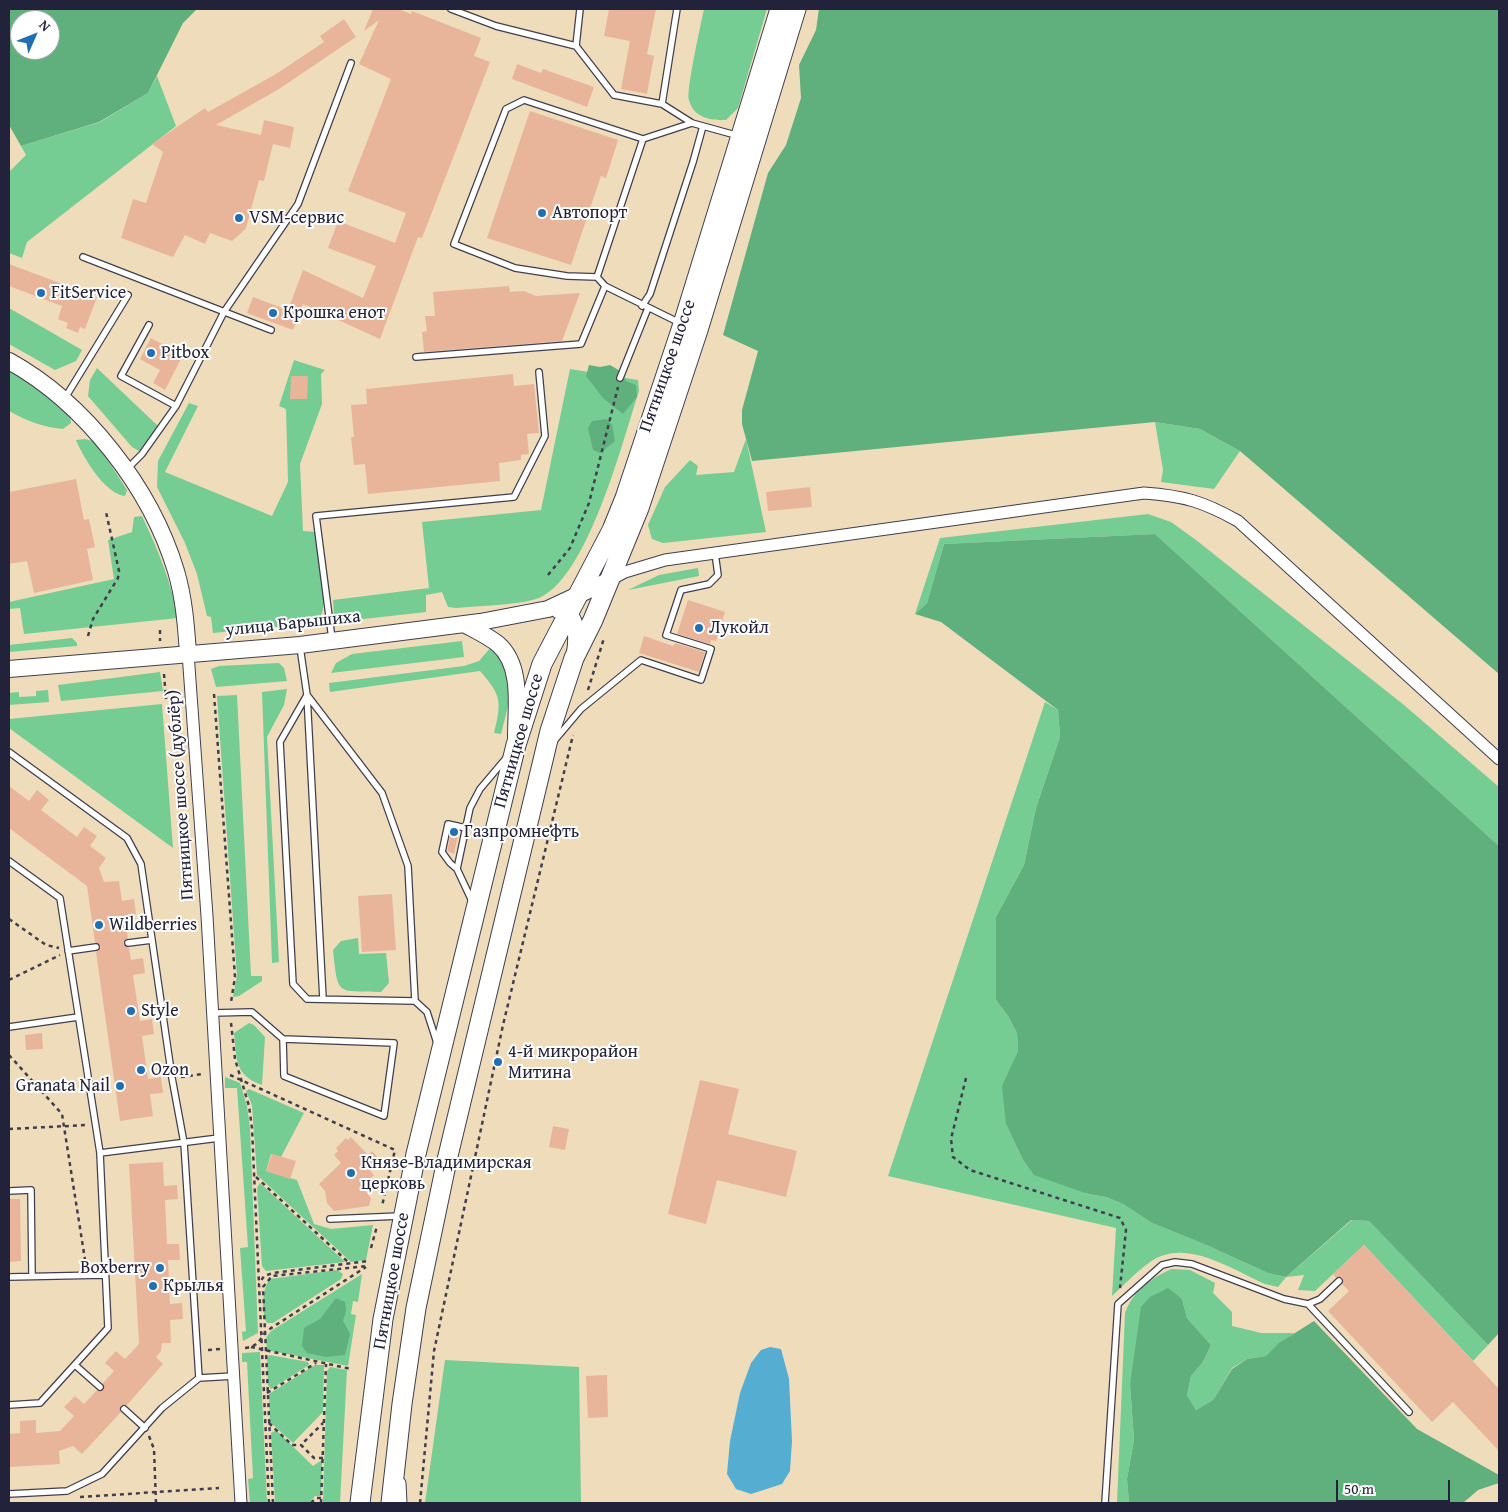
<!DOCTYPE html>
<html>
<head>
<meta charset="utf-8">
<style>
  body { margin:0 }
  #map { position:relative; width:1508px; height:1512px; overflow:hidden; background:#efdcbb; font-family:"Gentium Book Plus",serif }
  canvas { display:block }
  .frame { position:absolute; inset:0; border:10px solid #22223b; pointer-events:none }
  .north { position:absolute; left:10px; top:10px; width:50px; height:50px; box-sizing:border-box; background:#fff; border:1px solid #a7a7b1; border-radius:50%; rotate:46deg; font-size:14px; font-weight:700; line-height:20px; text-align:center; color:#22223b }
  .north::after { content:''; display:block; margin:auto; width:18px; height:22px; background:#1f6fb2; clip-path:polygon(50% 0,100% 100%,50% 72%,0 100%) }
  .scale { position:absolute; left:1336px; top:1480px; width:114px; height:22px; box-sizing:border-box; border:2px solid #22223b; border-top:0; padding-left:6px; font-size:15px; line-height:18px; white-space:nowrap; color:#22223b; -webkit-text-stroke:4px #fff; paint-order:stroke }
</style>
</head>
<body>
<div id="map">
<canvas width="1508" height="1512"></canvas>
<div class="frame"></div>
<div class="north">N</div>
<div class="scale">50 m</div>
</div>
<script>
const g = document.querySelector('canvas').getContext('2d');
g.lineJoin = 'round';
function fillPath(path, color) { g.fillStyle = color; g.fill(path, 'evenodd'); }
function trace(path, color, width, dash) { g.strokeStyle = color; g.lineWidth = width; g.lineCap = dash ? 'butt' : 'round'; g.setLineDash(dash || []); g.stroke(path); }
function label(font, color, halo, rows, align = 'center') {
  g.font = font + ' "Gentium Book Plus",serif'; g.lineWidth = 4; g.setLineDash([]); g.textBaseline = 'middle'; g.strokeStyle = halo; g.fillStyle = color; for (const [text, x, y, turn = 0] of rows) {
    g.save(); g.translate(x, y); g.rotate((+turn || 0) * Math.PI / 180); g.textAlign = isNaN(turn) ? turn : align; if (halo) g.strokeText(text, 0, 0); g.fillText(text, 0, 0); g.restore();
  }
}
const green = new Path2D(`
  M704,9H767L738,108L726,120C710,121 693,117 689,100C686,90 701,24 704,9Z
  M157,76L176,126L27,242L22,258L9,253V172L26,155L21,146L100,122L148,93Z
  M9,308L82,350L76,361L55,370L9,344Z
  M294,360L325,370L321,374L322,404L300,464L303,531L316,532C319,555 332,606 317,623L213,633L211,617L207,616L197,574L185,543L157,487L158,461L189,403L198,406L165,472L272,516L288,482L286,409L279,406Z
  M97,368L158,426L144,446L139,451L132,447L88,396L90,380Z
  M570,369L638,380L639,391C623,439 587,583 536,599C517,605 478,606 456,608L448,607L442,592L426,595V612L346,621L337,619L334,615L333,600L429,588L422,522L541,510Z
  M9,370L20,376L70,413L71,423L63,429C42,427 27,421 9,411Z
  M1155,422L1200,429L1240,451L1214,489L1161,482L1163,470Z
  M85,439L96,442L127,490L125,496C105,494 83,457 76,440Z
  M746,439L766,532L663,543L652,539L648,525L665,487L690,460L698,466L696,475L734,472Z
  M1148,514L1171,522L1196,540L1404,705L1499,787V846L1155,534L944,544L927,603L915,614L940,538Z
  M142,516C158,550 171,581 178,618L24,634L20,608L9,609V602L114,579L108,540L132,532L134,517Z
  M698,568L699,576L628,590L659,575Z
  M72,638L77,643V646L9,652V645Z
  M462,641L464,657L331,673L336,663L352,654Z
  M493,645L500,651L512,690L501,734L494,733C502,701 501,695 480,671L330,692L329,683L464,666L479,661Z
  M279,663L284,668L287,681L216,687L211,669L219,666Z
  M160,672L163,691L61,701L58,685Z
  M287,689L284,705L267,737L279,962L272,963L262,692Z
  M48,690L49,702L9,705V693L19,692V697L36,696V691Z
  M237,695L251,976H262V981L239,996L233,997L237,976L217,696Z
  M1045,702L1058,710L1060,737L1036,808L1024,865L996,917V1000L1008,1016L1017,1033L1018,1051L1011,1068L1006,1124L1022,1158L1087,1194L1106,1197L1123,1204L1152,1223L1204,1244L1268,1273L1286,1277L1352,1220L1369,1221L1488,1345L1473,1361L1364,1245L1315,1291L1298,1290L1304,1275L1286,1277L1278,1287L1265,1284C1231,1269 1185,1237 1150,1262C1136,1272 1124,1285 1112,1296L1116,1228L888,1176Z
  M162,704L173,848L9,728V719Z
  M358,938L359,954L386,953L389,983L381,992C336,991 338,996 333,950L341,941Z
  M249,1023L254,1025L265,1037L262,1085C234,1075 237,1059 234,1033Z
  M225,1077L240,1083L247,1106L250,1128L258,1333L243,1341L242,1332L246,1331L240,1248L248,1247L237,1088H225Z
  M249,1089L304,1113L281,1157L271,1154L266,1171L297,1180L314,1224L331,1229L373,1225L366,1260L351,1262L257,1175L252,1105L246,1091Z
  M260,1183L345,1262L266,1271L262,1266L257,1188Z
  M1172,1269L1190,1270L1215,1283L1213,1293L1232,1312V1326L1261,1333H1294L1266,1356L1247,1359L1232,1368L1213,1400L1196,1410L1187,1395L1191,1376L1203,1362L1211,1345L1187,1318L1182,1299L1137,1347L1130,1384L1134,1440L1127,1479L1129,1503H1117L1125,1313C1132,1292 1152,1277 1172,1269Z
  M337,1270L343,1274L341,1279L273,1323H267C261,1312 262,1288 270,1279Z
  M362,1274L358,1302L353,1301L351,1314L356,1315L348,1366L267,1350L266,1338L271,1331Z
  M260,1352L267,1503H250L248,1479L253,1478L247,1362H242V1353Z
  M270,1355L308,1362L309,1365L271,1389L268,1385L267,1357Z
  M445,1360L579,1367L581,1503H425Z
  M315,1365H324L323,1412L293,1443L270,1422L269,1394Z
  M330,1367L347,1370L340,1503H323L327,1371Z
  M276,1430L313,1466L322,1460L321,1496H315L309,1503H275L271,1433Z`);
const forest = new Path2D(`
  M9,9H197L183,23L148,93L99,122L21,146L9,125ZM20,20H50V50H20Z
  M819,9H1499V674L1240,451L1200,429L1155,422L752,461L742,424V410L758,351L723,335L768,173L786,145L801,98L799,65L816,30Z
  M589,365L600,367L610,365L620,371L626,381L636,385L637,397L623,414L603,398L586,376Z
  M607,419L612,425L615,441L600,453L593,450L588,428L592,421Z
  M1155,534L1499,846V1333L1488,1345L1369,1221L1351,1220L1286,1277L1268,1273L1204,1244L1152,1223L1123,1204L1106,1197L1088,1194L1034,1175L1022,1158L1006,1124L1002,1086L1018,1051L1017,1033L1008,1016L996,1000V917L1024,865L1036,808L1060,737L1058,710L941,622L915,614L927,603L944,544Z
  M1168,1288L1182,1299L1187,1318L1211,1345L1203,1362L1191,1376L1187,1395L1196,1410L1213,1400L1232,1369L1247,1359L1266,1356L1279,1343L1314,1321L1417,1429L1499,1475V1483L1478,1490L1463,1503H1129L1127,1479L1134,1440L1130,1384L1141,1307L1150,1297Z
  M336,1298L345,1302L346,1311L343,1321L350,1334L345,1355L326,1357L307,1353L302,1346L304,1328L320,1319Z`);
const water = new Path2D(`
  M770,1347L781,1349L789,1379L792,1441L790,1471L782,1484L751,1494L736,1489L727,1474L730,1441L740,1393L751,1363L761,1350Z`);
const building = new Path2D(`
  M373,9H398L411,14L412,11L481,38L474,56L490,62L422,238L418,237L380,339L303,304L293,330L247,313L253,297L288,310L303,270L363,298L376,266L328,248L338,221L395,243L406,213L348,191L391,79L359,64L379,20L364,31Z
  M609,9H656L647,54L654,56L647,94L621,89L630,41L604,36Z
  M344,19L356,37L279,89L216,125L261,135L264,120L294,127L290,148L273,144L264,181L259,180L246,228L239,235L232,241L210,233L205,244L185,235L173,257L121,238L133,199L146,203L163,152L152,144L205,108L208,112L276,74L324,42L320,36Z
  M517,64L541,73L543,69L594,87L587,107L512,79Z
  M530,111L618,140L606,178L601,176L571,265L487,238Z
  M9,264L97,297L85,329L80,327L78,333L66,328L68,323L58,319L62,306L9,286Z
  M509,286L510,292L524,291L536,296L580,293L562,341L424,352L422,332L427,331L425,316H435L433,292Z
  M151,338L183,355L165,390L153,383L160,370L140,359Z
  M513,374L514,386L534,384L539,433L527,434L529,454L521,455V460L499,463L500,481L368,494L365,464L354,465L351,437H354L351,405L367,404L366,389Z
  M291,376H308L307,399H290Z
  M76,479L84,520L89,519L95,547L87,549L93,580L34,593L27,561L9,564V492Z
  M810,487L812,507L768,511L766,492Z
  M688,600L725,612L716,641L711,640L710,644L677,634Z
  M644,636L673,646L675,643L705,652L699,672L639,653Z
  M9,786L29,801L37,790L49,800L41,810L77,837L84,827L97,836L90,846L106,858L99,868L104,882L119,881L122,901L134,899L136,914L124,916L128,938L123,943L129,948L131,960L143,958L145,973L133,975L140,1021L152,1019L154,1034L142,1036L148,1079L161,1077L163,1093L150,1094L153,1116L120,1121L96,952L101,947L95,942L87,886L9,828Z
  M452,830L459,831L454,854L447,851Z
  M392,894L396,950L362,952L358,896Z
  M42,1033L43,1049L26,1050L25,1035Z
  M700,1080L739,1089L728,1134L797,1151L786,1197L717,1180L706,1224L668,1214Z
  M553,1126L569,1129L565,1150L549,1147Z
  M351,1137L368,1155L372,1151L381,1161L370,1171L374,1175L362,1187L371,1198L369,1206L334,1211L327,1203L325,1191L319,1184L341,1163L334,1155L338,1151L336,1148L346,1138L348,1140Z
  M272,1154L296,1161L290,1179L266,1171Z
  M163,1162L164,1186L177,1185L178,1199L165,1200L167,1244H179L180,1260H168L170,1304L182,1303L183,1319L170,1320L171,1343H162L161,1351L156,1357L163,1364L127,1405L121,1406V1412L82,1454L73,1446L59,1451L60,1464L9,1467V1434L20,1433V1421L36,1420V1433L60,1431L74,1416L64,1407L75,1396L84,1404L97,1390H103V1383L114,1371L105,1363L116,1351L125,1359L139,1344L129,1164Z
  M9,1199H20L21,1261L9,1262Z
  M1364,1245L1499,1389V1451L1453,1402L1432,1422L1328,1311L1349,1291L1342,1284V1277L1336,1278L1333,1274Z
  M607,1375L608,1417L588,1418L586,1376Z`);
const path = new Path2D(`
  M548,575L570,548L589,503L618,387
  M160,630V641
  M88,636L93,619L118,578L119,571L106,512
  M164,674L166,699
  M588,690L604,638
  M214,694L235,977L231,1002
  M9,919L46,945L59,948
  M9,980L60,955
  M231,1023L235,1059L249,1106L252,1128L259,1284
  M9,1055L62,1114L86,1266
  M230,1075L395,1150L382,1206
  M181,1077L203,1074
  M966,1078L951,1139L953,1157L970,1170L1120,1218L1126,1230L1120,1288
  M9,1129L87,1125
  M256,1177L349,1263
  M371,1248L377,1226
  M251,1347L351,1369
  M245,1348C256,1347 260,1341 265,1332L366,1267
  M208,1350L220,1349
  M267,1393L316,1363
  M269,1423L292,1445H301
  M149,1436L154,1449L156,1503
  M323,1458H314L301,1445L323,1423
  M80,1497L219,1488
  M269,1503L259,1284L264,1276L273,1273L368,1261
  M273,1503L263,1287L272,1276L367,1266
  M311,1503L316,1498H322
  M321,1503L326,1364
  M420,1503L434,1351L503,1025L573,735`);
const lane = new Path2D(`
  M451,9L496,26L576,46
  M580,9L576,46L614,95L662,104
  M677,9L662,104L692,123L739,136
  M83,257L271,330
  M597,277L567,276L515,268L454,244L506,109L524,100L643,139
  M642,306L650,294L693,162L703,126
  M680,323L605,286L597,277L643,139L692,123
  M149,325L121,376L176,406
  M416,357L581,344L605,286
  M620,378L648,308
  M65,398L128,295
  M127,469L142,454L176,406L224,312L298,204L351,63
  M332,639L316,516L514,497L545,436L539,372
  M300,647L307,695L280,742L293,984L307,999L415,1001L427,1012L437,1043
  M307,695L382,793L408,866L415,1001
  M307,695L323,999
  M554,741L581,709L641,660L701,680L711,649L666,635L681,590L709,584L718,575L715,553
  M9,752L127,838L141,864L172,1078L184,1143L199,1378L162,1408L102,1474L67,1491L9,1494
  M9,861L60,898L100,1153L219,1138
  M457,869L450,863L442,852L448,824L466,828
  M472,901L457,869L470,808L480,789L507,757
  M128,943L152,940
  M68,951L96,947
  M213,1013L252,1012L283,1039L394,1043L384,1116L284,1076L283,1039
  M9,1027L78,1017
  M9,1191L31,1190L32,1276
  M330,1219L400,1216
  M9,1277L104,1275
  M1308,1304L1320,1299L1339,1281
  M75,1365L100,1387
  M199,1378L234,1376
  M9,1405L40,1403L108,1328L100,1153
  M124,1409L145,1428
  M1105,1503L1118,1304L1162,1265L1175,1262L1192,1264L1284,1299L1308,1304L1409,1412`);
const street = new Path2D(`
  M610,580L625,572L665,560L1144,493C1184,496 1202,501 1238,521L1499,759
  M188,653L207,916L241,1503
  M400,1483L401,1503`);
const secondary = new Path2D(`
  M9,361C85,403 151,488 176,571C184,598 186,625 188,653
  M558,610C579,612 577,639 575,653
  M464,624C475,630 488,636 498,644C523,666 516,707 516,737
  M9,669L300,645L480,622L548,609L608,581`);
const primary = new Path2D(`
  M360,1503L383,1319L416,1154L516,745L542,664L612,530L625,498L683,324L780,9
  M391,1503L402,1404L416,1308L447,1160L550,731L574,658L593,620L639,508L698,330L796,9`);
const markers = [
  [542,213,5,"#1f6fb2"],
  [239,218,5,"#1f6fb2"],
  [41,293,5,"#1f6fb2"],
  [273,313,5,"#1f6fb2"],
  [151,353,5,"#1f6fb2"],
  [699,628,5,"#1f6fb2"],
  [454,832,5,"#1f6fb2"],
  [99,925,5,"#1f6fb2"],
  [131,1011,5,"#1f6fb2"],
  [498,1062,5,"#1f6fb2"],
  [141,1070,5,"#1f6fb2"],
  [120,1086,5,"#1f6fb2"],
  [351,1173,5,"#1f6fb2"],
  [160,1268,5,"#1f6fb2"],
  [153,1286,5,"#1f6fb2"]
];
const poiNames = [
  ["Автопорт",552,213],
  ["VSM-сервис",249,218],
  ["FitService",51,293],
  ["Крошка енот",283,313],
  ["Pitbox",161,353],
  ["Лукойл",709,628],
  ["Газпромнефть",464,832],
  ["Wildberries",109,925],
  ["Style",141,1011],
  ["4-й микрорайон",508,1052],
  ["Митина",508,1073],
  ["Ozon",151,1070],
  ["Granata Nail",110,1086,"right"],
  ["Князе-Владимирская",361,1163],
  ["церковь",361,1184],
  ["Boxberry",150,1268,"right"],
  ["Крылья",163,1286]
];
const streetNames = [
  ["Пятницкое шоссе",668,366,-71],
  ["улица Барышиха",293,624,-6],
  ["Пятницкое шоссе",519,741,-74],
  ["Пятницкое шоссе (дублёр)",181,795,-94],
  ["Пятницкое шоссе",392,1281,-80]
];
fillPath(green, '#75cd93');
fillPath(forest, '#60b07d');
fillPath(water, '#55add2');
fillPath(building, '#e9b59a');
trace(lane, '#413e4e', 8);
trace(street, '#413e4e', 13);
trace(secondary, '#413e4e', 18);
trace(primary, '#413e4e', 21);
trace(path, '#413e4e', 2.5, [4, 4]);
trace(lane, '#fff', 5.5);
trace(street, '#fff', 11);
trace(secondary, '#fff', 16);
trace(primary, '#fff', 19);
for (const [x, y, r, color] of markers) { const dot = new Path2D(); dot.arc(x, y, r, 0, 2 * Math.PI); g.fillStyle = color; g.fill(dot); trace(dot, '#fff', 2); }
label('18px', '#22223b', '#fff', poiNames, 'left');
label('18px', '#22223b', '#fff', streetNames);
</script>
</body>
</html>
